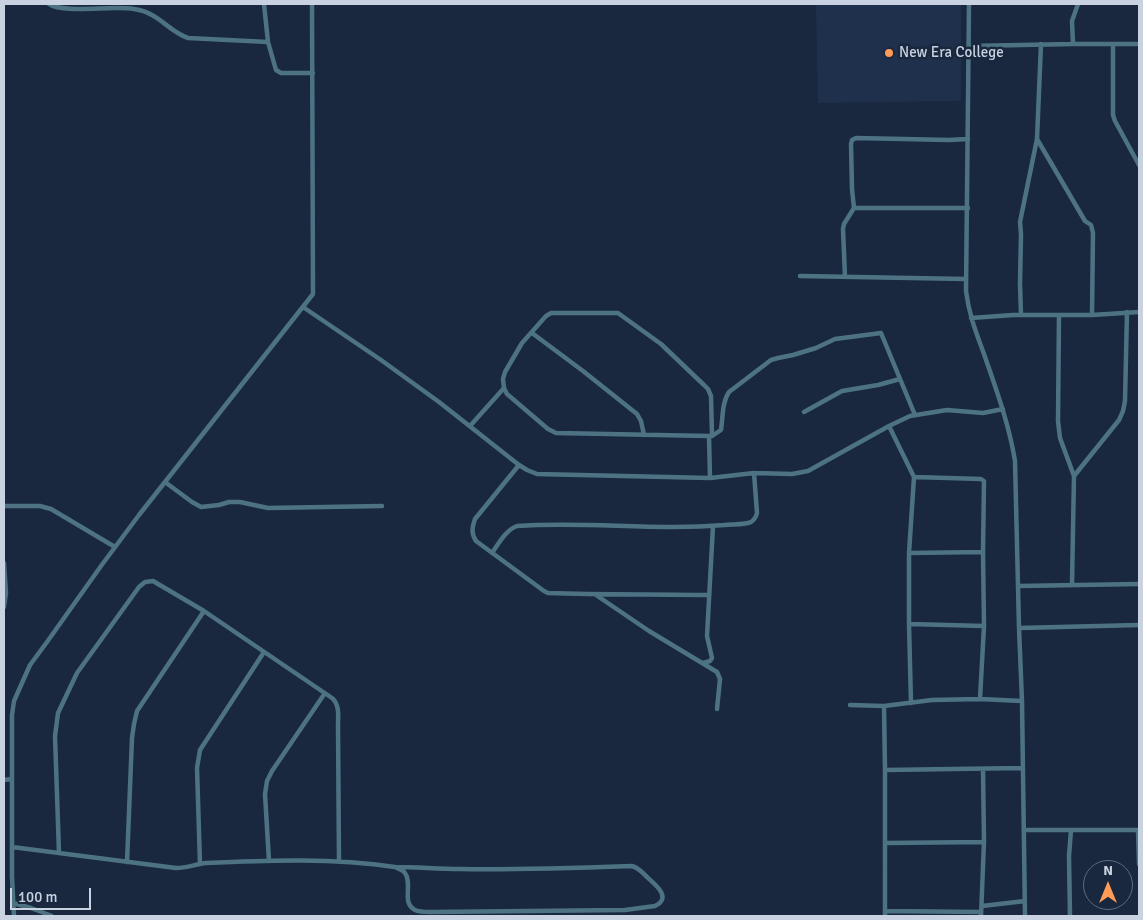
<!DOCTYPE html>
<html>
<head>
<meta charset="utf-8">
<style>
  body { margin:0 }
  #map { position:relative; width:1143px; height:920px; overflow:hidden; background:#19283e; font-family:Signika,sans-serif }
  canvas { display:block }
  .frame { position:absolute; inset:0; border:5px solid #c8d2e1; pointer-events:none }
  .north { position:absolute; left:1083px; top:860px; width:50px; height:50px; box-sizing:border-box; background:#19283e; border:1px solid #5f6c7f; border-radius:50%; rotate:0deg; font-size:14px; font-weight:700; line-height:20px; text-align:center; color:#c8d2e1 }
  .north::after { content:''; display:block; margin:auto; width:18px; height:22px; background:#fe9c57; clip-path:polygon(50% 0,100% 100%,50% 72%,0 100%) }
  .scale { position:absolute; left:10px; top:888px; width:81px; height:22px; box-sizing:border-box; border:2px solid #c8d2e1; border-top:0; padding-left:6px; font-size:15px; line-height:18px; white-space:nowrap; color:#c8d2e1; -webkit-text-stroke:4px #19283e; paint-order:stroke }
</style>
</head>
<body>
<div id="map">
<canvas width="1143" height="920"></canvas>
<div class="frame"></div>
<div class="north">N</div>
<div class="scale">100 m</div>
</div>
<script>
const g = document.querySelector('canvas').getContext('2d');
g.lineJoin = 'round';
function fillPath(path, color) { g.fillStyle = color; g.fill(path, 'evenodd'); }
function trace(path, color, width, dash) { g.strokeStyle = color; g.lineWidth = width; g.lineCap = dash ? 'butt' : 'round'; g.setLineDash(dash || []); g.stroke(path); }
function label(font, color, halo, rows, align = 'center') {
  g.font = font + ' Signika,sans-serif'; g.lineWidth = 5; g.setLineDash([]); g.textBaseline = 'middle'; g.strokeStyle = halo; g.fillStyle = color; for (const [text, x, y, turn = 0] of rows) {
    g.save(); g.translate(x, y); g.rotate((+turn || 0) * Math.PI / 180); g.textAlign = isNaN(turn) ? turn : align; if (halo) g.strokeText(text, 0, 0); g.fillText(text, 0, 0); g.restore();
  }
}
const built = new Path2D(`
  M816,4H961V101L818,103Z`);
const street = new Path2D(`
  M49,4C65,14 112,5 134,9C140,10 147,12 152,15C165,22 173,33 188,38L268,42
  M264,4L268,42L276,70L281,73H313
  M969,4L966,291C969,315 976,332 984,354C996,389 1009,424 1015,461L1019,628L1022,701L1025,916
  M1073,44L1072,21L1078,4
  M1113,44V115L1115,121L1139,165
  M969,46L1073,44H1139
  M1037,139L1085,221L1091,225L1093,233L1092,315
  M854,208H968
  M800,276L966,279
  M845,277L843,229L844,224L854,208L852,189L851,144L852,140L856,138L949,140L968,139
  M303,307L381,360L439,402L519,465L527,470L537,474L710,478L754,473L792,474L808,471L889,426L910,416L947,410L983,413L1003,409
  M1021,315L1020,284L1021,234L1020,222L1037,139L1041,44
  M1059,315L1058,421L1060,438L1074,476L1072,584
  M971,318L1013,315H1092L1139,312
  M532,333L583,371L637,414L641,421L644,435
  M804,412L842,391L878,385L900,379
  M470,426L504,388
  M889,426L914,477L909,553V624L911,703
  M709,436L556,433L548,429L507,394L504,388L503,379L505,372L522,343L546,316L551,313H618L661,344L704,385L708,389L711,396L712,436
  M519,465L475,519C472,528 471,533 476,541L544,591L548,593C602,595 655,594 709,595
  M1074,476L1119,420L1123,411L1125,401L1127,312
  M914,477L981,479L984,481L983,552L984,626L980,699
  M710,478L709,436H712L721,430C723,417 722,402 729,392L771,360L778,358L793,355L816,348L835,339L881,333L915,415
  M165,482L192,502L201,507L219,505L229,502H240L268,508L382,506
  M4,506H40L51,509L115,547
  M492,553C499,543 506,530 517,526C586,521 655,531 724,525C731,524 746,525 751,522C754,520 756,517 757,513L754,473
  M909,553L983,552
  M4,563L6,593L4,607
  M1018,586L1139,584
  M596,595L649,631L717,672L720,679L717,709
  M909,624L984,626
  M1019,628L1139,625
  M703,663L710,661L712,658L707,636L713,526
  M850,705L884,706L932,700L980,699L1022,701
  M884,706L885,770V916
  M885,770L1023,768
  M4,780L12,779
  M1024,830H1139
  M1138,830L1139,864
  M885,843L984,842
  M12,847L176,868C187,868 196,864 206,863C269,860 333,858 395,867C399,869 403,870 405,873C413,884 401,903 415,910C419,912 426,912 430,912L625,910L655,906C672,898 656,885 648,878C643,873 639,868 632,866C575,868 517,870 460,869C438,869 417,867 395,867
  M59,853L55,736L58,713L77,673L139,587L145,582L153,581L204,611L332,698C340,705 338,716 338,726L339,861
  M269,861L265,794L267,781L272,771L325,693
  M127,862L132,738L134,724L137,711L204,611
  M200,864L197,768L200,750L264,652
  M13,903L31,908L52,916
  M982,906L1025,901
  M885,911L981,912
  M14,916L12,877V715L14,701L30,665L47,642L101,566L139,515L313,294L312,4
  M981,916L984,842L983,769
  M1070,916L1069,856L1071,830`);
const markers = [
  [889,53,5,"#fe9c57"]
];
const poiNames = [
  ["New Era College",899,53]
];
fillPath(built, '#1e304c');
trace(street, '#4d7383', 4.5);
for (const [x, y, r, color] of markers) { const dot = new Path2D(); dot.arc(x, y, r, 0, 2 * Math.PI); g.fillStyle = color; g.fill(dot); trace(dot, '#19283e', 2); }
label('15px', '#c8d2e1', '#19283e', poiNames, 'left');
</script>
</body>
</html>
